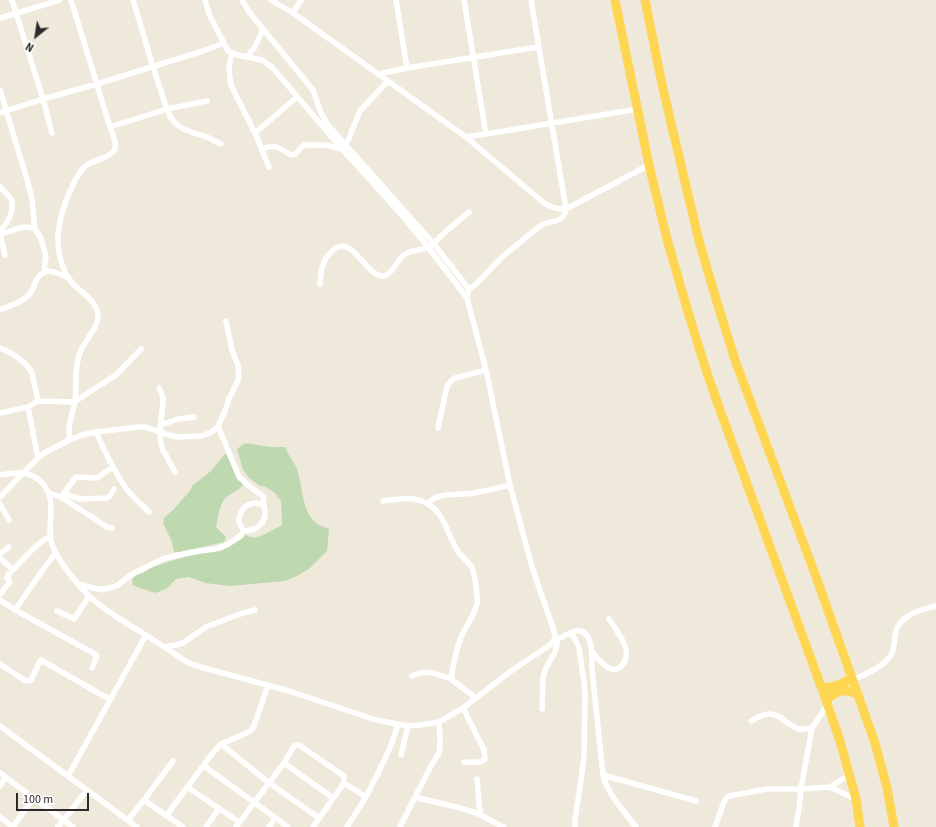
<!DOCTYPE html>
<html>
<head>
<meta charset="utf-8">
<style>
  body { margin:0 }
  #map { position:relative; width:936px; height:827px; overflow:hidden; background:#eee9db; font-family:"Source Sans 3",sans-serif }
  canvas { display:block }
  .north { position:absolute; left:16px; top:16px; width:40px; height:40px; -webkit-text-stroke:3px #fff; paint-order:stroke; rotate:210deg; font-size:11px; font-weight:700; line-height:16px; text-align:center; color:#2a2a2a }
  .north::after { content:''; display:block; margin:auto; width:14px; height:18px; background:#2a2a2a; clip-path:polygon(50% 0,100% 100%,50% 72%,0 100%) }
  .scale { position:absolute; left:16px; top:793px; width:73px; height:18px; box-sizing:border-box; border:2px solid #2a2a2a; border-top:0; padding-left:5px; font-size:12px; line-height:14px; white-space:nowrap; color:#2a2a2a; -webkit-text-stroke:3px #fff; paint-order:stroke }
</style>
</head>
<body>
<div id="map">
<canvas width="936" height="827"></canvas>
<div class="north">N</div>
<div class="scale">100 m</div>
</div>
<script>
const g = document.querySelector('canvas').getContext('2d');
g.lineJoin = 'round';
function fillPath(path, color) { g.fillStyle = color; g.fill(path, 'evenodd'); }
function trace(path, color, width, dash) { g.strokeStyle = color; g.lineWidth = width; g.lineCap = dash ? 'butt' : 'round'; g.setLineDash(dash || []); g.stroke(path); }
const cemetery = new Path2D(`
  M245,443L269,447H285C288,455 294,462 297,469C302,484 302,508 313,520C316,525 324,527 329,529L327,551L310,568L297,576L285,581L230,586L205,583L189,577L176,579L166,589L155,593L132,585L133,578L137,575L143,573L150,568L177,559L207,552L221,551L242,539L245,535L254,538L263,535L282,525L281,501L275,493L266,487L260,486L249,478L243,470L237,449Z
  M226,453L236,474L243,484C240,491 229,493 224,500C219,507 218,518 216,527L226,537L224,542L180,552H174L172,542L163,523L164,518L173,510L190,491L192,486L211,471Z`);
const minor = new Path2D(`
  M12,0L43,99L52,133
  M133,0C142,29 150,59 160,88C164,99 167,116 176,124C184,131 194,133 204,136C210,138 215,141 221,144
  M242,0L250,13L313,90L321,113L328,125L433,243L469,289
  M271,0L293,13
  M301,0L293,13L466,137L544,203C552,208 557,209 566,209C562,226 552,218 540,226L502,257L476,284L469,289L467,298
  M396,0L407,68L538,47
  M464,0L486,134L638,109
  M531,0L566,209L649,165
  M0,18L60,0
  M232,53L230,62L229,70L231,85L255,133L269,167
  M247,57L255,47L263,29
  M379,74L407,68
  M0,90L28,183L32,199L35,229L41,238L46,257L45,261V264L44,267L46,271
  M0,113L43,99L97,84L203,51L224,43
  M110,127L167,109L207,101
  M255,133L297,97
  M466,137L486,134
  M346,145L360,111L388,81
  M262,149C278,143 278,149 292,155L295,154L304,145H325L338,148H341
  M0,187C3,191 8,195 11,199C13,202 12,202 12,206C12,217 7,223 0,231
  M5,255L0,234C12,232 24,223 35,229
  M320,284C321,271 321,264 330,253C352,227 368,284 386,275C395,271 396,260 404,255C411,249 423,251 430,246C434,244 437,240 441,236C450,228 459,220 469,212
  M0,310C9,306 21,303 28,296C32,292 33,288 35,283C36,279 38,277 40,275C50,267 58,274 69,278
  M0,348C12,353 26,361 32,373L38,401
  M159,388L163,397V401C162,417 158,432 162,448L175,472
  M28,407L38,401L74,402L116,375L141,349
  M0,413L28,407L38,458
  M161,425L178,419L194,417
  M218,426L239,477L249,486L263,496C264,499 263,502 264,505C264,507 265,510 265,512C266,524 255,531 244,531
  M438,428L447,386L451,381L455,378L486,370
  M96,432C104,450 116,476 129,492C135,499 142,505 149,512
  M69,440C69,434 69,428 70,422C71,415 74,408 75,401C77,384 74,366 81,350C86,339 99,327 98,315C97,302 83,293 74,285C59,269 55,242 60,222C62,208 76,172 87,165C94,160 109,158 114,151C118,145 112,133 110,127L71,0
  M0,475C17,472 32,470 44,485C58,503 45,528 53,547C57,557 63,565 69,573C75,581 82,589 89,596C105,611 125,622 144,634C159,643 173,653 187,662L197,666L289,691L376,720L408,726L421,725L439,722L463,708L511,671L547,647L553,642L555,636L554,631L532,567L510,485L486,370L467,298L428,247L400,213L341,148L272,67L262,60L237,55L228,51L224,43L209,14L205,0
  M49,493L61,497L107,527L112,528
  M64,494L81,499L106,498C110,497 112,494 114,489
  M0,497L38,458L46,452L69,440L82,435L96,432L138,427H145L169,435L177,437L201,436L212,432L218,426L225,411L229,399L239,378L238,365L232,350L226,321
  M61,497L76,477L97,478L113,467
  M383,501C398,499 414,495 428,504C446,514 448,539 460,554C464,559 469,562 472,568C475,575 478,597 477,604C474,616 466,626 461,637C456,651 453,664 451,679L476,698
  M428,503C440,491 457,496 473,493C485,491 498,488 510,485
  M0,504L9,520
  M244,531C243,529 241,527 240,525C237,517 242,506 251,504C255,502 259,504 264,505
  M0,554L9,547
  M0,558L13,570
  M78,584L97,589H106L113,587L118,585L132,574L165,558L193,552L215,549L227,545L240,536L244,531
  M0,594L9,583L10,582L7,578L8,575C22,561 33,546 50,536
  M0,600L15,610L95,654L97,656L92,668
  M15,610L44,568L55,554
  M57,611L74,619L75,618L89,596
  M571,633L576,641L579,648L584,682L585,694L584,756L580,787L575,819V827
  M553,642C559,639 569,632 576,631C594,628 592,659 592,669L603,775C608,795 624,811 636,827
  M164,647L176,645L183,643L206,627L240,614L255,610
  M593,653C600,661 613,678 623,664C626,660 627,655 626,649C623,638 615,628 609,619
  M0,664L24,680L29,681L31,680L40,661L41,660L109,699
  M412,676C426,669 437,674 451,679
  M853,680C866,673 883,668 891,655C895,648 894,639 896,631C900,616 922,609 936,606
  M463,708L484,750L485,759C480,764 470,762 464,762
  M542,709L543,678L545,670L555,652L558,639
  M751,721C756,719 762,714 768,714C780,713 788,726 799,729C803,730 808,728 812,728
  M439,722L440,737V747L439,753L431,766L415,797C433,802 452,805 470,811C482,814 492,822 504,827
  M0,726L137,827
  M221,744L268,782L319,818
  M401,755L408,726
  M284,763L333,798
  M204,766L288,827
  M0,773L73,827
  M603,775L696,801
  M68,776L146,635
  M477,779L480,814
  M0,786L6,777
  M187,787L239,822
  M830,787L856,799
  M366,797C378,773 391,750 398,724
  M144,800L183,827
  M166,816L212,754L221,744L249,732L252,729L254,726L268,685
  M0,817L13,827
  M128,820L144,800L173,761
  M13,827L34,797
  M58,827L87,790
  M206,827L219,808
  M236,827L284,763L294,746L297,745H299L341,774L344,776V783
  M269,827L275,818
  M313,827L344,783L366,797L347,827
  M400,827L415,797
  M715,827L724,802L726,798L729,796L767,789H801L812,728L828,704
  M796,827L799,808L801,789L830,787L849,775`);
const trunk = new Path2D(`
  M615,0L649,165L667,239L688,312L706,370L720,410L826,700L840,741L856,799L860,827
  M645,0L663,89L699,241L717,302L735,360L815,574L875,743L887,788L894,827
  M822,688C834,687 841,685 852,678
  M826,700C838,690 843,688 858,694`);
fillPath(cemetery, '#bed9b0');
trace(minor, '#fff', 5.5);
trace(trunk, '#fed652', 9);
</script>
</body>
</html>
